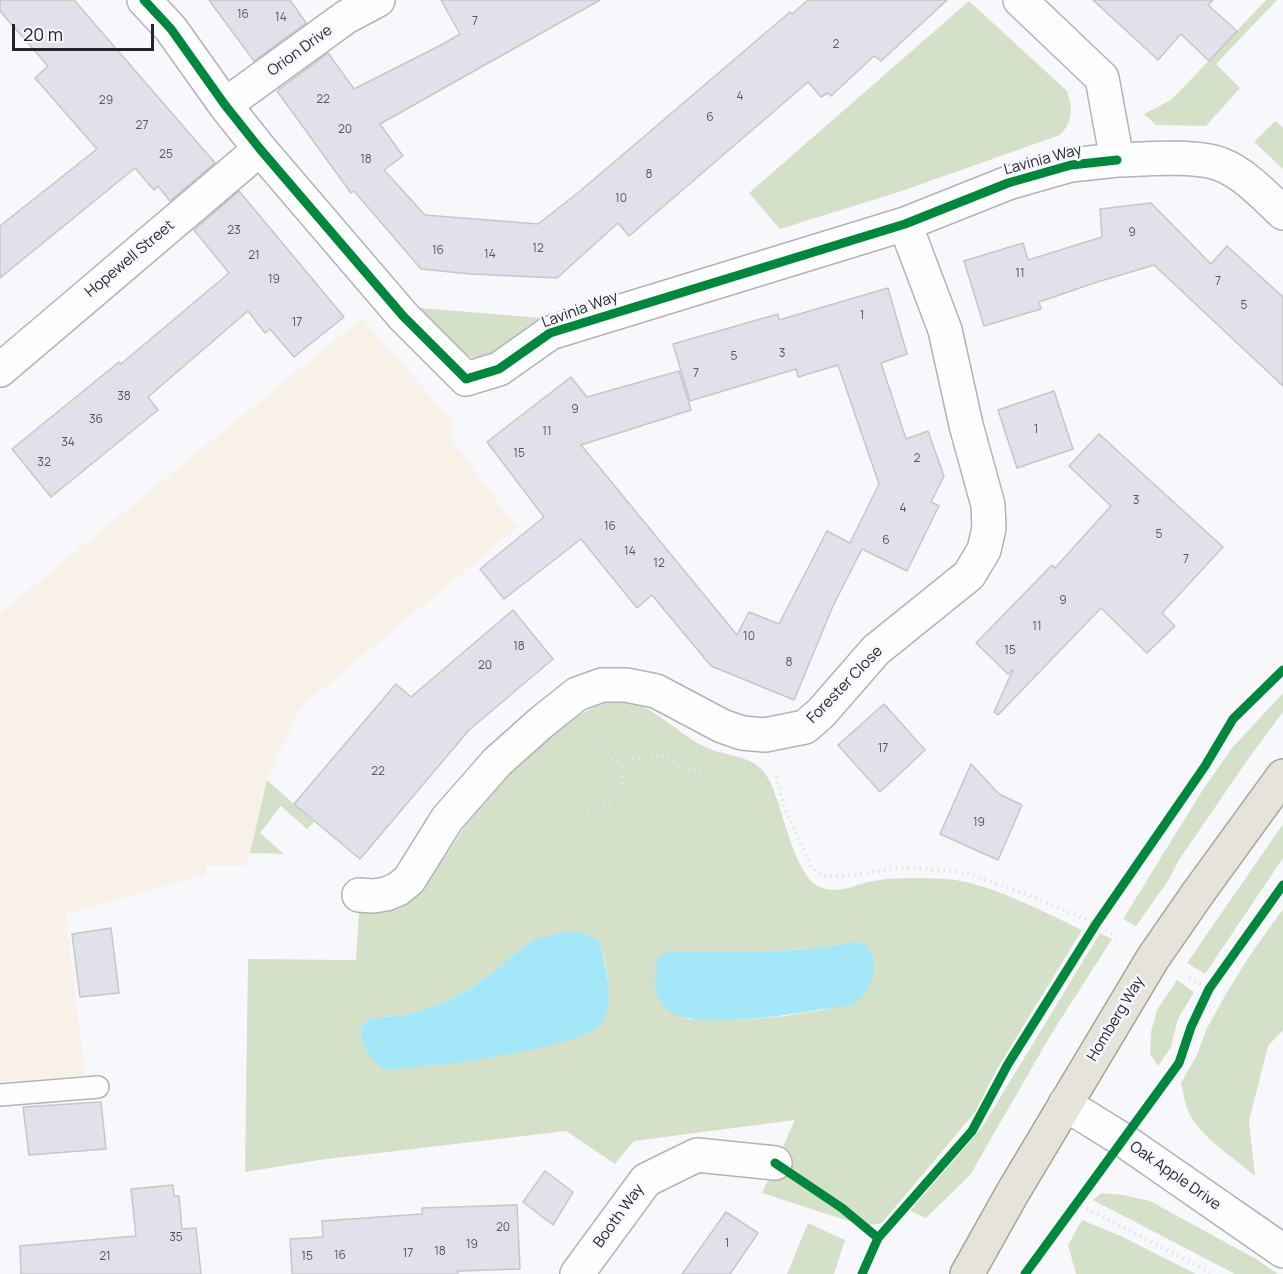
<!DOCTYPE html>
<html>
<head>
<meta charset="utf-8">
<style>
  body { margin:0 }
  #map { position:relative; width:1283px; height:1274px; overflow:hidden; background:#f8f8fc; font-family:Manrope,sans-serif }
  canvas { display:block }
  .scale { position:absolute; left:12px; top:24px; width:142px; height:27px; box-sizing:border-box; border:3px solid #252529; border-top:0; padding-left:8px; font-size:18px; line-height:21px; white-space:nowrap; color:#252529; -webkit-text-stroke:4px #f6f7fe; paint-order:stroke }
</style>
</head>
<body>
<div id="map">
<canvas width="1283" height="1274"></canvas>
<div class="scale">20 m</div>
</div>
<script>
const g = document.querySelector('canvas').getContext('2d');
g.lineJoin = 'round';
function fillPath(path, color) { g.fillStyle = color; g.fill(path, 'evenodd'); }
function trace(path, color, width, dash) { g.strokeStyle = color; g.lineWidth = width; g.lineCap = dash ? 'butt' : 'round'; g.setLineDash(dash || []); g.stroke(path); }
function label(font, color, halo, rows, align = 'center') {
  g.font = font + ' Manrope,sans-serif'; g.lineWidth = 5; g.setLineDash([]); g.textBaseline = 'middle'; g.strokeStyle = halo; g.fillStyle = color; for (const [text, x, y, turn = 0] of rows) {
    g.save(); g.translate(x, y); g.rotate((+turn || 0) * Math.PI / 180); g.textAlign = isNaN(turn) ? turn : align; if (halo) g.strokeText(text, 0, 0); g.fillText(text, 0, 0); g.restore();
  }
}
const commercial = new Path2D(`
  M362,318L452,420V440L517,528L300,708L267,780L247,866H206L205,875L66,914L85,1076L0,1081V613Z`);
const green = new Path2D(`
  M1266,0H1277L1216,64L1240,88L1206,126L1156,125L1144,114L1169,101L1180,91Z
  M969,1L1067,91C1073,108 1073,122 1060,135L899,192L780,229L749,193Z
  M1275,121L1283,128V169L1254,142Z
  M420,308L542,318C523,328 513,338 497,352C468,376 437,328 420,308Z
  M1283,693V712L1246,762L1179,860L1168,881L1136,926L1123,919L1202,791L1232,748Z
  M605,703C616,703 630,702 641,706C665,716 682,737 706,747C728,758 755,754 768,778C783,804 793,876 820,887C837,895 857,884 873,881C897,877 922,878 946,879C989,882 1043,912 1082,930L997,1069L975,1112L882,1223L864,1226L762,1193L795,1120L634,1141L615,1164L566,1131L319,1160L245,1172L248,959L356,960L359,912C363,912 368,913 373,912C379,911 424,880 430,875C444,861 454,841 465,826C495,787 558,718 605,703ZM599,941C608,972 615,996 599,1026L430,1066L384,1069L371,1018L407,1015L440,1004L470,989L497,969L519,950ZM851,942V1005L785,1016L740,1020L687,1019L668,952C728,951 791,955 851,942Z
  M267,780L314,822L307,829L281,806L260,833L284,854L250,853Z
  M1283,824V858L1205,974L1187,963Z
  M1283,909V1030L1268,1046L1249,1121L1255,1176C1235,1159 1210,1143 1195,1123C1186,1112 1184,1096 1181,1083L1197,1055L1206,1030L1226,994L1250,955Z
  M1100,933L1112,939L1052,1033L970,1175L926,1218L910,1211L981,1129Z
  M1177,980L1194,992L1178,1019L1171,1047L1158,1066L1150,1054L1151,1032L1157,1010Z
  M1101,1193L1123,1195L1150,1201L1256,1259L1278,1274H1235L1093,1200Z
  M1082,1220L1123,1237L1196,1274H1076L1068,1245Z
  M808,1223L845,1240L834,1274H787Z`);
const water = new Path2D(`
  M572,931L589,935L599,941C605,964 618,1006 599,1026C576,1049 420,1070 384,1069C368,1057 362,1048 361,1027L371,1018L407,1015L440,1004L470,989L497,969L519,950L538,938Z
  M851,942L864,943C866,947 871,951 872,955C879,971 867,999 850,1005C842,1008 831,1008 823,1009C789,1015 702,1029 672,1013C659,1006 655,992 655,978C656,965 655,958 667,952C728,951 791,955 851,942Z`);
const building = new Path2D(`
  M0,0H74L215,163L170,201L158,186L154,190L135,168L0,278V226L97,149L35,78L48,66L0,11Z
  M209,0H290L306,23L254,61Z
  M441,0H600L380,124L403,156L384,170L425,215L538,224L579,192L790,12L792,14L808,0H947L881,61L874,56L831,96L828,93L821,97L808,82L629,236L618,223L557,278L471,274L421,269L354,191L351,193L277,91L328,53L354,89L443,44L460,34Z
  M1093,0H1213L1208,5L1237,31L1209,61L1181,34L1158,60Z
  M239,191L344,317L294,357L270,329L265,333L248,311L148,397L158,410L51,497L12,449L119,362L121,364L229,273L194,230Z
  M1151,203L1211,264L1227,246L1283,297V386L1154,265L1094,283L1039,302L1041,309L984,326L964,261L1023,243L1028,260L1102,237L1100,209Z
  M888,288L907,354L881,363L906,439L928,431L944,476L931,502L939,506L907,571L862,549L833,606L794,700L711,666L652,595L637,608L581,539L504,599L480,569L544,517L487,442L571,377L587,397L679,371L691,410L581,445L737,635L749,612L779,624L827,531L850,543L879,484L838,365L798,377L796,369L690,401L673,344L778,314L779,320Z
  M1054,391L1073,449L1017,468L998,410Z
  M1099,434L1223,547L1162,613L1175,626L1147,653L1101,608L998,715L994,712L1013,670L1008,674L976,643L1052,565L1055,568L1111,506L1069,466Z
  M513,610L553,659L469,730L360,859L294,804L396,684L411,697Z
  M884,704L925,750L880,792L838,745Z
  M971,764L999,794L1022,805L998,860L940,834Z
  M111,928L119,993L80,997L72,934Z
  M101,1102L106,1149L29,1155L23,1107Z
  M545,1171L573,1192L553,1225L523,1202Z
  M173,1185L174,1196H179L182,1229L196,1228L201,1274H21L20,1246L136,1236L131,1189Z
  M517,1205L520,1269L458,1271V1274H292L290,1239L323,1237L322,1221L422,1214V1208Z
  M726,1212L758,1233L730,1274H682Z`);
const path = new Path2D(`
  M594,733L605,750L622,767
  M776,776L783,804L811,867L824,876H845L906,867L967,873L1028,895L1088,920L1117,937
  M588,814L610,801L622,790V767L634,759L665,755L678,765L699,772L705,765
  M1189,978L1209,989
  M1076,1203L1214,1274`);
const lane = new Path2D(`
  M0,1095L98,1087`);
const street = new Path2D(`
  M144,0L171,29L225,105L260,149L403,316L466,379L499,369L550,333L905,224L1008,183L1071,165L1117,160
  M1020,0L1102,78L1117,160C1146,159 1195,155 1220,164C1244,173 1265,196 1283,213
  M225,105L346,17L378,0
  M0,370L260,149
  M359,895L373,896L386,894L398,889L409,880L447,819L497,762L543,721L577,694L602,685H626L656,691L722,726L742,733L765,735L805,727L821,713L876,650L969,575L984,550L989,528L988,505L966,425L945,330L905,224
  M1065,1104L1123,1140L1283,1251
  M577,1274L646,1180L697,1155L775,1163`);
const primary = new Path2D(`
  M967,1274L1013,1192L1153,958L1198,893L1283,776`);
const cycleway = new Path2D(`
  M144,0L171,29L225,105L260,149L403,316L466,379L499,369L550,333L905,224L1008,183L1071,165L1117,160
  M775,1163L842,1208L878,1238L862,1274
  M878,1238L972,1131L1008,1064L1096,924L1205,766L1233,719L1283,670
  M1025,1274L1179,1063L1191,1027L1209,989L1283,885`);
const numberNames = [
  ["16",243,15],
  ["14",281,18],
  ["7",475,22],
  ["2",836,45],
  ["4",740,97],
  ["22",323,100],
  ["29",106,101],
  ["6",710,118],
  ["27",142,126],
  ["20",345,130],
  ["25",166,155],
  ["18",366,160],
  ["8",649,175],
  ["10",621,199],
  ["23",234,231],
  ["9",1132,233],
  ["12",538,249],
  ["16",438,251],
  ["14",490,255],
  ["21",254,256],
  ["11",1020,274],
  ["19",274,280],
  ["7",1218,282],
  ["5",1244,306],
  ["1",862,316],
  ["17",297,323],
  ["3",782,354],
  ["5",734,357],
  ["7",696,374],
  ["38",124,397],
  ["9",575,410],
  ["36",96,420],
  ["1",1036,430],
  ["11",547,432],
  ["34",68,443],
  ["15",519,454],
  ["2",917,459],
  ["32",44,463],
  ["3",1136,501],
  ["4",903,509],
  ["16",610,527],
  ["5",1159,535],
  ["6",886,541],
  ["14",630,552],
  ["7",1186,560],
  ["12",659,564],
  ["9",1063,601],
  ["11",1037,627],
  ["10",749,637],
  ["18",519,647],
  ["15",1010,651],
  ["8",789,663],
  ["20",485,666],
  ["17",883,749],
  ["22",378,772],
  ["19",979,823],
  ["20",503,1228],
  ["35",176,1238],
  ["1",727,1244],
  ["19",472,1245],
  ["18",440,1252],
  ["17",408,1254],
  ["16",340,1256],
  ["21",105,1257],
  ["15",307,1257]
];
const streetNames = [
  ["Orion Drive",300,51,-36],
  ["Lavinia Way",1043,160,-15],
  ["Hopewell Street",130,259,-40],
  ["Lavinia Way",580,310,-20],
  ["Forester Close",845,685,-46],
  ["Homberg Way",1116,1019,-59],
  ["Oak Apple Drive",1175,1176,35],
  ["Booth Way",619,1216,-54]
];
fillPath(commercial, '#f7f1e8');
fillPath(green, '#d4e1c8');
fillPath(water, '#a3e7f8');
fillPath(building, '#e1e1eb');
trace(building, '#c6c6ca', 1.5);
trace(lane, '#b3b3b7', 24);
trace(street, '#b3b3b7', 36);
trace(primary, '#a8a494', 36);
trace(path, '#e4e4e4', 4, [1.5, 4.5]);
trace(lane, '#fefeff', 21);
trace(street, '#fefeff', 33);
trace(primary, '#e6e4da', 33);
trace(cycleway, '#00873e', 9);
label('12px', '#56565c', null, numberNames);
label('15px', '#252529', '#f6f7fe', streetNames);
</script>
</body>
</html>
